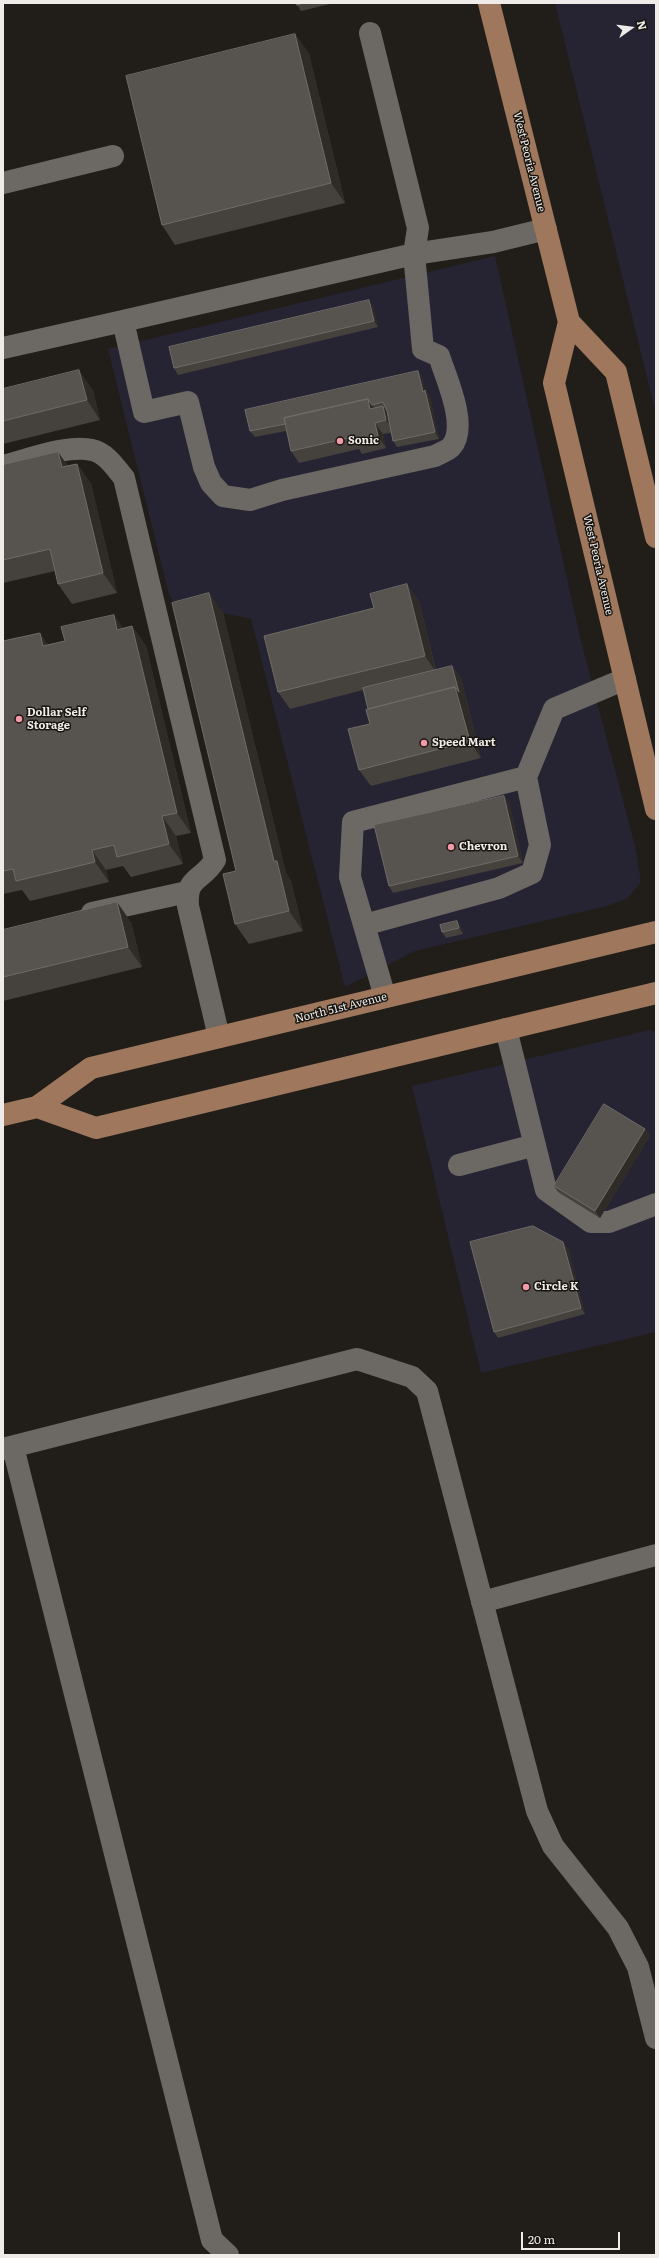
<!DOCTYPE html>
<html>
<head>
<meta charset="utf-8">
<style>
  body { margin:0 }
  #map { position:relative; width:659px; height:2258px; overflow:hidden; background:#211e19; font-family:Literata,serif }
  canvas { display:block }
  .frame { position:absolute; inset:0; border:4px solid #eeebe9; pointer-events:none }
  .north { position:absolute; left:611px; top:8px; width:40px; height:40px; -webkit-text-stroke:3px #181510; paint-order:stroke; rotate:76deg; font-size:11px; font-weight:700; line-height:16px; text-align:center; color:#eeebe9 }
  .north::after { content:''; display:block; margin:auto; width:14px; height:18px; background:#eeebe9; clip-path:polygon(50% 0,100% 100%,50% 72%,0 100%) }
  .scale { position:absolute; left:521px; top:2232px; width:99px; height:18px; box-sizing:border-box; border:2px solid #eeebe9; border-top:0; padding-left:5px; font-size:12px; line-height:14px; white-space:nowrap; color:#eeebe9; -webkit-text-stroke:3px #181510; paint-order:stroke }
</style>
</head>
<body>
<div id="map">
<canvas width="659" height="2258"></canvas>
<div class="frame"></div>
<div class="north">N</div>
<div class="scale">20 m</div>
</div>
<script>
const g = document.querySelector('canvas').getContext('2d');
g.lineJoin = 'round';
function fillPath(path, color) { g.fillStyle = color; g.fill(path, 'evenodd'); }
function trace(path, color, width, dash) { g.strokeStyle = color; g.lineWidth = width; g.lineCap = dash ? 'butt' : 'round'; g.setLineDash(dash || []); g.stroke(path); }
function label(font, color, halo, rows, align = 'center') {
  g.font = font + ' Literata,serif'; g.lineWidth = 3; g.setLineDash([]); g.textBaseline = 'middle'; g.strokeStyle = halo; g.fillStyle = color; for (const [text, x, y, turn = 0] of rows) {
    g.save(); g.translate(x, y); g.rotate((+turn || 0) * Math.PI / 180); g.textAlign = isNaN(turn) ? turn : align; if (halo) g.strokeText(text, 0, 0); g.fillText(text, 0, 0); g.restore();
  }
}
const commercial = new Path2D(`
  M555,3H656V414Z
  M495,256L581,641L635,846L641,882L628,898L607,906L415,951L345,987L251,619L223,613L186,622L169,595L108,349Z
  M650,1030L656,1032V1332L481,1373L412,1086Z`);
const minor = new Path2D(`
  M370,33L418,228L414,254L123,321L144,412L188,402L204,467L211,483L223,496L250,500L282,490L435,456C440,453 447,451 451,447C469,427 446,378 439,356L423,349L414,254L493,242L546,229
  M3,183L113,156
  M3,348L123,321
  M3,466C27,460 68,444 92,450C106,453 115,467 124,478L215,860C202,882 186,875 188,906L219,1037
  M92,913L187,892
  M364,925L499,888L532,873L540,845L526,777
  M385,997L350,877L353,822L526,777L554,709L625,679
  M506,1029L546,1190L591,1222H609L656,1204
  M459,1165L535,1145
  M13,1447L212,2240L228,2255
  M3,1449L357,1359L412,1377L427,1391L537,1811L553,1846L618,1928L638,1967L656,2038
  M482,1602L656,1555`);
const major = new Path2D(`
  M489,3L569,322L554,383L656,809
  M569,322L616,372L656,537
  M37,1107L96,1128L656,993
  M3,1115L37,1107L91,1068L656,932`);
const wall = new Path2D(`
  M296,3H334L301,11Z
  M295,34L309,54L345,203L175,245L162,225Z
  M373,306L378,327L178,375L174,368Z
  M418,371L422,377L425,390L430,396L439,439L397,447L393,441L391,433L383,434L386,448L362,454L359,449L299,463L291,451L286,431L255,437L250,431Z
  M3,389L93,390L100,420L3,444Z
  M58,452L68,466L77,464L91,484L117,593L72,604L58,584L55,571L3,583V465Z
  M407,584L419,601L436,670L452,666L461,678L481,758L371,786L359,770L370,724L368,709L363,690L290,709L278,692L374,608Z
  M209,593L223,613L286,873L291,881L303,931L249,944L235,924L236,871Z
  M132,626L146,646L191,833L176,836L183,864L131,877L123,866L106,870L109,882L30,901L22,890L3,894V641L49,645Z
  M504,796L509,802L523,863L393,893L389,886Z
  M457,921L461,927L463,934L446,938L442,932Z
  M131,922L142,967L3,1001V930Z
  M645,1129L650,1136L600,1218L558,1192L554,1186Z
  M568,1248L585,1314L498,1338L494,1332Z`);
const shadedWall = new Path2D(`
  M295,34L309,54L345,203L331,183Z
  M369,300L373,306L378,327L374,321Z
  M79,370L93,390L100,420L87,400Z
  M418,371L422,377L425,390L430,396L439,439L435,432L423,392Z
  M368,399L376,411L370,409Z
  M383,406L392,418L395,432L386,420Z
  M375,423L383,434L386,448L378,436Z
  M58,452L72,472L62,467Z
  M77,464L91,484L117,593L103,573Z
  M407,584L419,601L436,672L425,656Z
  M209,593L223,613L286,873L291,881L303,931L289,911L274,861Z
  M114,615L128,635L117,630Z
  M132,626L146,646L191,833L177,813Z
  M40,633L54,652L43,646Z
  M452,666L461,678L467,703L459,692Z
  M455,687L467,703L481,758L470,741Z
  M504,796L509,802L523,863L518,856Z
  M162,816L176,836L183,864L169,844Z
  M92,850L106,870L109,882L95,862Z
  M3,895L5,907L3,904Z
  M117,902L131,922L142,967L128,947Z
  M457,921L461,927L463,934L459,928Z
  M645,1129L650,1136L600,1218L595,1211Z
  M563,1242L568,1248L585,1314L581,1308Z`);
const building = new Path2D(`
  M296,3H303L297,5Z
  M295,34L331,183L162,225L126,76Z
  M369,300L374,321L174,368L169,347Z
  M79,370L87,400L3,421V389Z
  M418,371L423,392L425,390L435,432L393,441L387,411L383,402L372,405L368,399L284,418L285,424L250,431L245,410Z
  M368,399L370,409L383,406L386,420L375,423L378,436L354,442L353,437L291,451L284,418Z
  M58,452L62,467L77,464L103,573L58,584L50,549L3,560V465Z
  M407,584L425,656L278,692L264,636L374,608L370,594Z
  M209,593L274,861H277L289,911L235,924L223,874L236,871L172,603Z
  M114,615L117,630L132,626L177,813L162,816L169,844L117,857L114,845L92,850L95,862L16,881L13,869L3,871V641L40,633L43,646L65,641L61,627Z
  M452,666L459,692L455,687L368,709L363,688Z
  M455,687L470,741L359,770L348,729L370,724L366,710Z
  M504,796L518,856L389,886L374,825Z
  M117,902L128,947L3,977V930Z
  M457,921L459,928L442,932L440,925Z
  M604,1104L645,1129L595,1211L554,1186Z
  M533,1226L563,1242L581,1308L494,1332L470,1242Z`);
const markers = [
  [340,441,4,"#f49aa6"],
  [19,719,4,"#f49aa6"],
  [424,743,4,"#f49aa6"],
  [451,847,4,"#f49aa6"],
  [526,1287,4,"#f49aa6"]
];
const streetNames = [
  ["West Peoria Avenue",529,162,76],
  ["West Peoria Avenue",598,565,77],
  ["North 51st Avenue",341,1008,-14]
];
const poiNames = [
  ["Sonic",348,441],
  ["Dollar Self",27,713],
  ["Storage",27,726],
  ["Speed Mart",432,743],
  ["Chevron",459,847],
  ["Circle K",534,1287]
];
fillPath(commercial, '#262333');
trace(minor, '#6c6863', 22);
trace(major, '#9e775d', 22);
fillPath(wall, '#45413c');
fillPath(shadedWall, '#2f2b26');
fillPath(building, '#57534f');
trace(building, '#6f6b67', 1);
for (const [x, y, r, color] of markers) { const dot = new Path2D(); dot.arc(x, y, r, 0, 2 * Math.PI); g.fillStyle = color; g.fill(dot); trace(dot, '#181510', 1.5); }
label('11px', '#eeebe9', '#181510', streetNames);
label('bold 11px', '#eeebe9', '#181510', poiNames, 'left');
</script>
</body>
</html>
